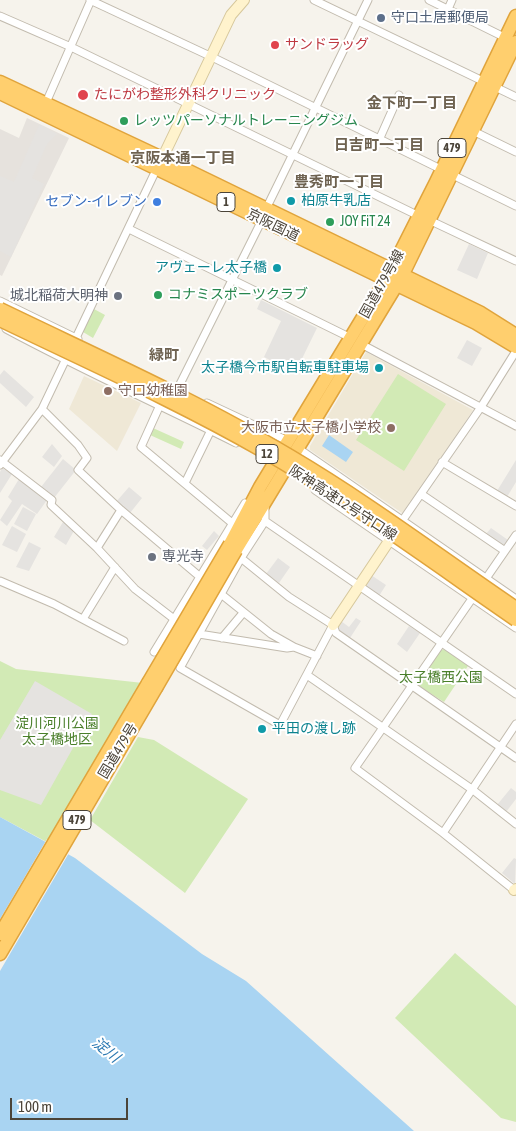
<!DOCTYPE html>
<html>
<head>
<meta charset="utf-8">
<style>
  body { margin:0 }
  #map { position:relative; width:516px; height:1131px; overflow:hidden; background:#f6f3ec; font-family:"Asap Condensed",sans-serif }
  canvas { display:block }
  .scale { position:absolute; left:10px; top:1098px; width:118px; height:22px; box-sizing:border-box; border:2px solid #4b4439; border-top:0; padding-left:6px; font-size:15px; line-height:18px; white-space:nowrap; color:#4b4439; -webkit-text-stroke:4px #fff; paint-order:stroke }
</style>
</head>
<body>
<div id="map">
<canvas width="516" height="1131"></canvas>
<div class="scale">100 m</div>
</div>
<script>
const g = document.querySelector('canvas').getContext('2d');
g.lineJoin = 'round';
function fillPath(path, color) { g.fillStyle = color; g.fill(path, 'evenodd'); }
function trace(path, color, width, dash) { g.strokeStyle = color; g.lineWidth = width; g.lineCap = dash ? 'butt' : 'round'; g.setLineDash(dash || []); g.stroke(path); }
function label(font, color, halo, rows, align = 'center') {
  g.font = font + ' "Asap Condensed","Noto Sans JP",sans-serif'; g.lineWidth = 4; g.setLineDash([]); g.textBaseline = 'middle'; g.strokeStyle = halo; g.fillStyle = color; for (const [text, x, y, turn = 0] of rows) {
    g.save(); g.translate(x, y); g.rotate((+turn || 0) * Math.PI / 180); g.textAlign = isNaN(turn) ? turn : align; if (halo) g.strokeText(text, 0, 0); g.fillText(text, 0, 0); g.restore();
  }
}
const industrial = new Path2D(`
  M27,118L69,138L2,276L0,275V129L19,138Z`);
const education = new Path2D(`
  M366,352L473,410L405,515L310,450V446Z
  M84,376L141,403L117,451L69,409Z`);
const green = new Path2D(`
  M94,309L105,315L93,338L83,332Z
  M398,374L446,404L404,471L356,440Z
  M153,428L184,442L181,449L150,435Z
  M445,649L468,666L444,702L419,686V682L441,650Z
  M0,661L16,669L152,684L56,847L0,817Z
  M138,737L154,740L248,799L185,893L90,820Z
  M455,953L516,1006V1122L501,1118L395,1018Z`);
const parking = new Path2D(`
  M39,125L57,134L47,144L32,178L44,184L11,257L0,251V176L14,182Z
  M469,244L488,253L477,279L457,270Z
  M261,300L317,328L295,373L264,357L281,321L257,309Z
  M467,340L482,348L472,366L457,358Z
  M4,370L34,397L26,407L0,383V375Z
  M52,444L62,456L54,467L42,457Z
  M63,459L76,470L54,498L41,487Z
  M516,460V482L507,497L497,491Z
  M2,468L12,474L0,493V472Z
  M19,479L47,500L37,514L22,504L7,526L0,520L12,501L8,497Z
  M129,487L142,498L130,513L116,502Z
  M23,507L36,514L27,531L14,524Z
  M63,522L75,529L66,545L54,537Z
  M12,526L26,534L17,552L2,545Z
  M491,528L508,540L503,546L486,534Z
  M214,531L219,536L207,550L202,546Z
  M29,542L41,548L29,571L16,567Z
  M278,558L290,567L279,583L266,574Z
  M371,575L386,585L379,596L364,585Z
  M356,618L361,621L350,638L340,632L337,626L341,621L349,627Z
  M409,626L420,633L407,652L397,644Z
  M35,681L92,714L41,805L0,790V740Z
  M511,788L516,792V799L506,812L497,805Z
  M514,858L516,859L515,884L502,873Z`);
const water = new Path2D(`
  M329,435L353,452L346,462L322,446Z
  M0,817L75,858L202,954L246,981L414,1131H0Z`);
const pier = new Path2D(`
  M47,839L74,854L69,853L0,971V919Z`);
const street = new Path2D(`
  M90,0L212,57L516,206
  M314,0L516,97
  M429,0L506,38
  M448,9L452,0
  M0,16L71,47L419,216
  M45,105L91,0
  M473,131L516,152
  M379,140L399,95
  M266,209L368,0
  M429,220L516,261
  M129,229L351,338
  M0,301L78,339
  M6,329C82,370 160,405 236,443
  M361,344L516,426
  M174,396L262,220
  M207,403L288,441
  M160,405L141,447L232,523
  M42,409L78,445L87,458L78,470L121,510L199,576
  M299,449L516,599
  M0,460L52,500L51,505L97,548L135,589L174,619
  M442,462L516,506
  M0,465L42,409L157,168
  M185,483L211,430
  M315,490L516,628
  M421,494L505,551
  M265,506V521L241,558L180,668L280,725L333,625
  M265,521L516,694
  M400,524L481,407L516,351
  M97,548L121,510
  M241,558L289,597L333,625L336,633L516,758
  M0,581L54,604L124,641
  M221,594L271,634L294,647
  M83,619L115,567
  M199,634L287,648L294,647L317,656
  M222,638L243,613
  M154,652L245,503
  M307,675L473,790L516,824
  M443,833L516,724
  M514,890L443,833L355,768L516,535`);
const secondary = new Path2D(`
  M160,163L231,15L244,0
  M333,625L389,541
  M514,890L516,889`);
const highway = new Path2D(`
  M0,82L162,158L481,313L516,335
  M0,93L476,323L516,347
  M230,544L260,487L391,271L436,182L516,16
  M236,550L402,276L516,42
  M0,934L148,683
  M0,954L156,688`);
const highwayBridge = new Path2D(`
  M0,309C97,356 197,400 290,456C368,502 441,557 516,608
  M0,320C87,362 177,402 261,450C349,501 432,562 516,620
  M148,683L230,544
  M156,688L236,550`);
const markers = [
  [381,18,5,"#5c6f8a"],
  [275,45,5,"#e0444e"],
  [83,95,6,"#e0444e"],
  [124,121,5,"#2e9e5b"],
  [291,201,5,"#0f9aa8"],
  [157,202,5,"#3f7fe0"],
  [330,222,5,"#2e9e5b"],
  [277,268,5,"#0f9aa8"],
  [158,295,5,"#2e9e5b"],
  [118,296,5,"#6b7280"],
  [379,368,5,"#0f9aa8"],
  [108,391,5,"#8d6e63"],
  [391,428,5,"#8d6e63"],
  [152,557,5,"#6b7280"],
  [262,729,5,"#0f9aa8"]
];
const shields = [
  [452,148,28],
  [226,202,18],
  [267,454,22],
  [77,820,28]
];
const shieldNames = [
  ["479",452,148],
  ["1",226,202],
  ["12",267,454],
  ["479",77,820]
];
const serviceNames = [
  ["守口土居郵便局",391,18]
];
const healthNames = [
  ["サンドラッグ",285,45],
  ["たにがわ整形外科クリニック",94,95]
];
const leisureNames = [
  ["レッツパーソナルトレーニングジム",134,121],
  ["JOY FiT 24",340,222],
  ["コナミスポーツクラブ",168,295]
];
const cultureNames = [
  ["柏原牛乳店",301,201],
  ["アヴェーレ太子橋",267,268,"right"],
  ["太子橋今市駅自転車駐車場",369,368,"right"],
  ["平田の渡し跡",272,729]
];
const shopNames = [
  ["セブン-イレブン",147,202]
];
const streetNames = [
  ["京阪国道",273,225,26],
  ["国道479号線",382,284,-61],
  ["阪神高速12号守口線",343,503,33],
  ["国道479号",118,751,-59]
];
const worshipNames = [
  ["城北稲荷大明神",108,296],
  ["専光寺",162,557,"left"]
];
const educationNames = [
  ["守口幼稚園",118,391],
  ["大阪市立太子橋小学校",381,428,"right"]
];
const parkNames = [
  ["太子橋西公園",441,678],
  ["淀川河川公園",57,724],
  ["太子橋地区",57,740]
];
const neighbourhoodNames = [
  ["金下町一丁目",412,103],
  ["日吉町一丁目",379,145],
  ["京阪本通一丁目",183,158],
  ["豊秀町一丁目",339,182],
  ["緑町",164,355]
];
const waterNames = [
  ["淀川",106,1050,39]
];
fillPath(industrial, '#e6e2dd');
fillPath(education, '#efe8d6');
fillPath(green, '#d2eab5');
fillPath(parking, '#e5e3e0');
fillPath(water, '#a9d4f2');
fillPath(pier, '#f6f3ec');
trace(street, '#c2bbae', 9);
trace(secondary, '#d6c79b', 12);
trace(highway, '#e0a43c', 15);
trace(street, '#fff', 7);
trace(secondary, '#fff3cd', 10);
trace(highway, '#ffcf6e', 12);
trace(highwayBridge, '#e0a43c', 15, []);
trace(highwayBridge, '#ffcf6e', 12);
for (const [x, y, r, color] of markers) { const dot = new Path2D(); dot.arc(x, y, r, 0, 2 * Math.PI); g.fillStyle = color; g.fill(dot); trace(dot, '#fff', 2); }
for (const [x, y, w] of shields) { const box = new Path2D(); box.roundRect(x - w / 2, y - 9.5, w, 19, 4); g.fillStyle = '#fff'; g.fill(box); trace(box, '#4b4439', 1); }
label('bold 12px', '#4b4439', null, shieldNames);
label('14px', '#4e5e75', '#fff', serviceNames, 'left');
label('14px', '#be3a42', '#fff', healthNames, 'left');
label('14px', '#27864d', '#fff', leisureNames, 'left');
label('14px', '#0d838f', '#fff', cultureNames, 'left');
label('14px', '#366cbe', '#fff', shopNames, 'right');
label('14px', '#4b4439', '#fff', streetNames);
label('14px', '#5b616d', '#fff', worshipNames, 'right');
label('14px', '#785e54', '#fff', educationNames, 'left');
label('14px', '#4a7f2a', '#fff', parkNames);
label('bold 15px', '#6e6250', '#fff', neighbourhoodNames);
label('italic 15px', '#2e7ab2', '#fff', waterNames);
</script>
</body>
</html>
